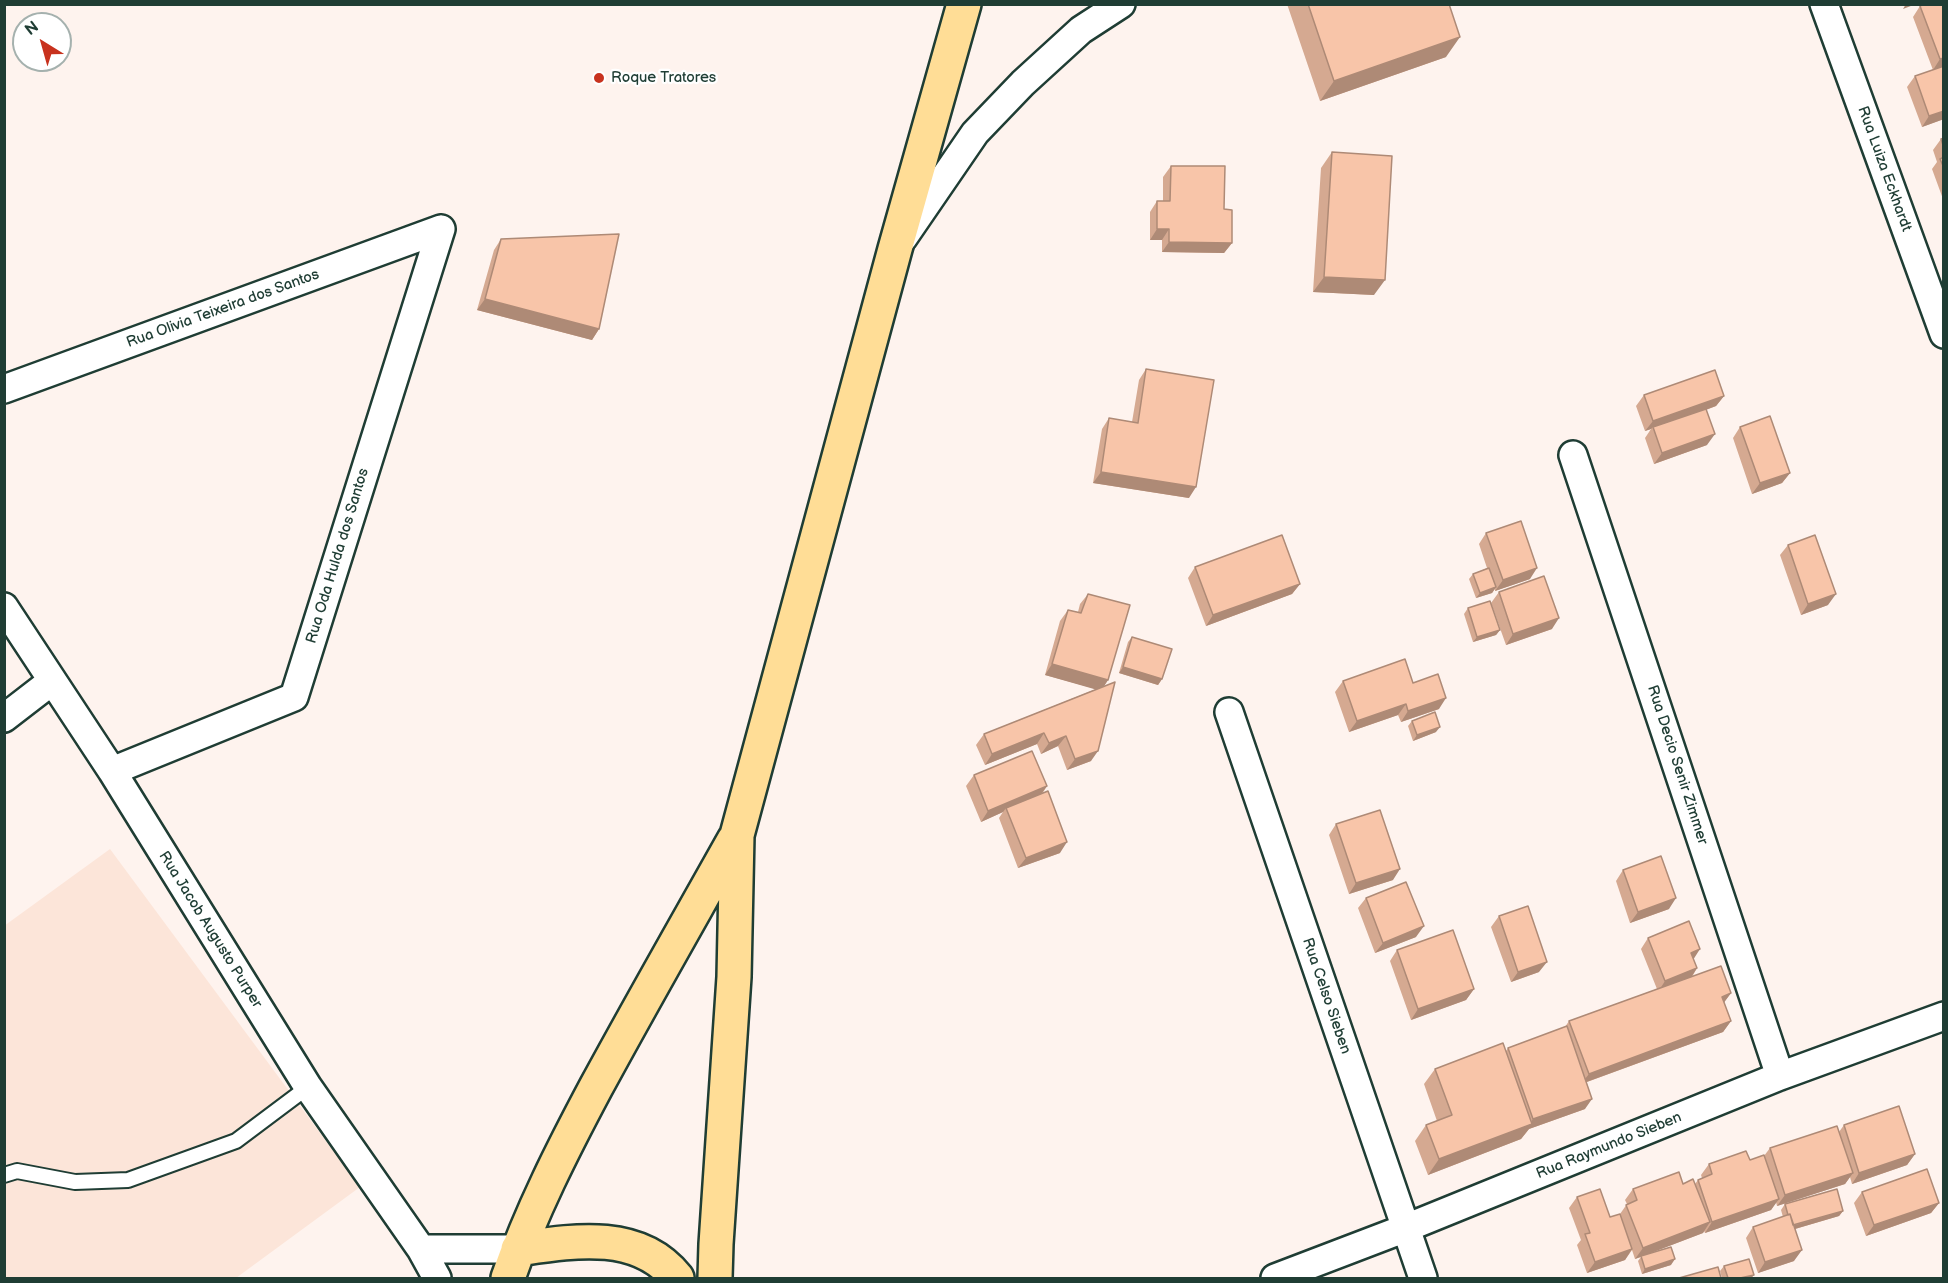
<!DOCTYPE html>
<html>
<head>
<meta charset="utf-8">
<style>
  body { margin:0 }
  #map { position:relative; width:1948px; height:1283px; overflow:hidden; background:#fef3ee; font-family:"Balsamiq Sans",sans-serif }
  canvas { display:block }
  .frame { position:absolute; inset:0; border:6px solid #1f3d34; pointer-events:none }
  .north { position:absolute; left:12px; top:12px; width:60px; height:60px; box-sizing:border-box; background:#fff; border:2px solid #a5b1ae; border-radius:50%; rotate:323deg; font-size:16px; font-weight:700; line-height:24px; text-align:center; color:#1f3d34 }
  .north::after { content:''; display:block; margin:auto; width:21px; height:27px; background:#c8321e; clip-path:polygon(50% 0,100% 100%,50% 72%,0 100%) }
</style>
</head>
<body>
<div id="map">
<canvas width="1948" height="1283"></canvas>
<div class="frame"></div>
<div class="north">N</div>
</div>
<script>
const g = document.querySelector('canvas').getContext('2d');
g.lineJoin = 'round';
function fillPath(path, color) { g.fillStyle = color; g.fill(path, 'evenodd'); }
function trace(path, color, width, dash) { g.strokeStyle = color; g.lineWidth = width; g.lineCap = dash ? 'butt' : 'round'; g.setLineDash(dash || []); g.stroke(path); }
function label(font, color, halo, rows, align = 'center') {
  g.font = font + ' "Balsamiq Sans",sans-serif'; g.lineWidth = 4.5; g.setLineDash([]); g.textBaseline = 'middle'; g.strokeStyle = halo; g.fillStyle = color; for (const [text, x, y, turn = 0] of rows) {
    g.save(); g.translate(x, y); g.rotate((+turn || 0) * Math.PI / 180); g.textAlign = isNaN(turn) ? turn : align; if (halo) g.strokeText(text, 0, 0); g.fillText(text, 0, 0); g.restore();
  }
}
const built = new Path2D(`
  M110,849L360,1187L236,1278H5L4,926Z`);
const service = new Path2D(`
  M4,1175L17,1171L75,1182L128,1180L236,1141L308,1087`);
const minor = new Path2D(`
  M1824,4L1944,334
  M903,238L975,133L1023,83L1081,30L1121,4
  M4,389L441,229
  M1573,455L1780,1076
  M4,607L112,771L308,1087L421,1249L437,1278
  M1229,712L1423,1278
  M4,718L52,681
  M112,771L294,697L441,229
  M421,1249H518
  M1275,1278L1406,1228L1780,1076L1944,1016`);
const trunk = new Path2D(`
  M518,1249C572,1241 638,1229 677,1278
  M508,1278C531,1212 563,1149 596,1087C641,1004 688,922 734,840
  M715,1278L716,1244L734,977L737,835L895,249L964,4`);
const wall = new Path2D(`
  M1287,4H1449L1446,57L1320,101Z
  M1944,4V119L1922,127L1907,87L1915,76L1933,70L1913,17L1920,6Z
  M1944,138V199H1943L1932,169L1937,162L1933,150L1941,139Z
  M1332,152L1374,295L1313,292L1321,168Z
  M1171,166L1224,209L1232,243L1224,253L1162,252V240H1150V212L1157,201H1163V177Z
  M501,239L599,329L592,340L477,310L494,250Z
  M1146,369L1189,498L1093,483L1102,429L1109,418L1132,422L1139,380Z
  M1644,395L1724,396L1716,406L1706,410L1707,445L1654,464L1645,438L1651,429L1645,431L1636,406Z
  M1740,427L1790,473L1782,483L1752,494L1733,438Z
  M1486,533L1530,579L1495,591V589L1492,593L1476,598L1469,579L1473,574L1487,568L1479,544Z
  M1788,545L1828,605L1801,615L1780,555Z
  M1195,567L1300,584L1292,594L1206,626L1188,578Z
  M1499,592L1552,629L1506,645L1491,603Z
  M1088,594L1108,680L1103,687L1091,761L1067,770L1058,746L1041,754L1037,744L985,765L976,745L984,734L1096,689L1045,675L1060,621L1068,610L1078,612L1080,604Z
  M1468,608L1500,630L1496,635L1473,642L1464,614Z
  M1132,637L1162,679L1158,685L1119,673L1128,642Z
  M1343,681L1413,683L1439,709L1401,722L1398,715L1349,732L1335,692Z
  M1412,721L1436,732L1413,741L1408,726Z
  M974,775L1047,786L1042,794L1060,853L1018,868L999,818L1003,812L981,822L966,786Z
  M1336,824L1393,880L1349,894L1329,835Z
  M1623,870L1669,909L1630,923L1616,881Z
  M1366,898L1416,937L1375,953L1358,908Z
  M1499,916L1539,972L1511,982L1491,927Z
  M1648,938L1693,959L1697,968L1692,977L1731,993L1724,1002L1731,1021L1723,1032L1587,1082L1585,1109L1529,1129L1521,1139L1428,1175L1415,1141L1426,1125L1437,1121L1424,1084L1435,1069L1506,1051L1508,1048L1565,1027L1569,1021L1657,989L1641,949Z
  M1397,950L1474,989L1466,1000L1411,1020L1390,961Z
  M1844,1125L1915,1154L1907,1165L1852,1184L1850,1177L1845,1184L1777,1206L1776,1202L1771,1210L1705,1233L1704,1231L1703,1233L1648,1254L1671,1265L1642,1274L1638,1261L1641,1257L1635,1259L1632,1250L1625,1260L1587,1273L1577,1245L1581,1240L1569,1208L1577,1197L1610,1217L1620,1214L1627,1204L1625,1200L1633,1189L1683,1184H1695L1698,1180L1702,1178L1701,1175L1709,1164L1750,1160L1764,1156L1770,1148L1839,1132Z
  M1862,1192L1939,1203L1931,1213L1866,1236L1854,1203Z
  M1785,1204L1843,1211L1839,1216L1795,1229L1794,1261L1758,1273L1746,1238L1753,1227L1783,1217L1781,1210Z
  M1724,1266L1754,1275L1751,1278H1722L1720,1271Z`);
const shadedWall = new Path2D(`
  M1906,4H1916L1903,9Z
  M1460,37L1446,57L1320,101L1334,81Z
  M1944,58V66L1933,70L1940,59Z
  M1944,111V119L1922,127L1929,116Z
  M1157,229H1169L1162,240H1150Z
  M1169,242L1232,243L1224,253L1162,252Z
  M1324,277L1385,280L1374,295L1313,292Z
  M485,299L599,329L592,340L477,310Z
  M1724,396L1716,406L1653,429V427L1651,429L1645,431L1653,421Z
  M1715,434L1707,445L1654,464L1662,453Z
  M1101,472L1196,487L1189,498L1093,483Z
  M1790,473L1782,483L1752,494L1760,483Z
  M1537,568L1530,579L1495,591L1503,580Z
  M1300,584L1292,594L1206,626L1213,615Z
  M1496,587L1492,593L1476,598L1480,593Z
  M1836,594L1828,605L1801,615L1808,604Z
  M1559,618L1552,629L1506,645L1513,634Z
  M1500,630L1496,635L1473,642L1477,637Z
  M1052,664L1108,680L1101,691L1045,675Z
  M1123,667L1162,679L1158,685L1119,673Z
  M1446,698L1439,709L1401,722L1408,711Z
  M1406,704L1398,715L1349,732L1357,721Z
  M1440,727L1436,732L1413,741L1417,735Z
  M1044,733L1037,744L985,765L992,754Z
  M1066,736L1058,746L1041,754L1049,743Z
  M1098,751L1091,761L1067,770L1075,759Z
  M1047,786L1039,797L1006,808L1003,812L981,822L988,811Z
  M1067,842L1060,853L1018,868L1026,858Z
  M1400,869L1393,880L1349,894L1356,883Z
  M1676,898L1669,909L1630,923L1638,912Z
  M1424,926L1416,937L1375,953L1383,943Z
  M1700,949L1693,960L1691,953Z
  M1547,962L1539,972L1511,982L1518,972Z
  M1697,968L1690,979L1658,992L1665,981Z
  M1474,989L1466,1000L1411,1020L1418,1009Z
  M1731,993L1723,1004L1722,997Z
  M1731,1021L1723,1032L1581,1084L1589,1074Z
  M1592,1099L1585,1109L1529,1129L1521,1139L1428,1175L1439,1159L1529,1125L1533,1119Z
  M1915,1154L1907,1165L1852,1184L1859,1173Z
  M1853,1173L1845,1184L1777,1206L1785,1195Z
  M1779,1199L1771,1210L1705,1233L1712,1222Z
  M1939,1203L1931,1213L1866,1236L1874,1225Z
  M1843,1211L1839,1216L1788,1231L1792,1226Z
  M1710,1222L1703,1233L1635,1259L1643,1248Z
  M1632,1249L1625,1260L1587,1273L1595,1262Z
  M1802,1250L1794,1261L1758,1273L1765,1262Z
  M1675,1259L1671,1265L1642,1274L1645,1269Z
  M1754,1275L1751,1278H1740Z`);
const building = new Path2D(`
  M1308,4H1449L1460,37L1334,81Z
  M1924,4H1944V58L1940,59L1920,6Z
  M1944,66V111L1929,116L1915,76Z
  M1944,138V148L1941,139Z
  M1332,152L1392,156L1385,280L1324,277Z
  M1944,157V168L1940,159Z
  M1171,166H1225L1224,209L1232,210V243L1169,242V229H1157V201H1170Z
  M619,234L599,329L485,299L501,239Z
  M1146,369L1214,380L1196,487L1101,472L1109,418L1138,423Z
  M1715,370L1724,396L1653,421L1644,395Z
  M1706,409L1715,434L1662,453L1653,427Z
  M1770,416L1790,473L1760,483L1740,427Z
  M1521,521L1537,568L1503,580L1486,533Z
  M1282,535L1300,584L1213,615L1195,567Z
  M1815,535L1836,594L1808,604L1788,545Z
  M1489,568L1496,587L1480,593L1473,574Z
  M1544,576L1559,618L1513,634L1499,592Z
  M1088,594L1130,605L1108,680L1052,664L1068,610L1081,613Z
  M1490,601L1500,630L1477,637L1468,608Z
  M1132,637L1172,649L1162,679L1123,667Z
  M1405,659L1413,683L1438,674L1446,698L1408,711L1406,704L1357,721L1343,681Z
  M1115,682L1098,751L1075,759L1066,736L1049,743L1044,733L992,754L984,734Z
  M1435,712L1440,727L1417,735L1412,721Z
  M1032,751L1047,786L988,811L974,775Z
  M1048,791L1067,842L1026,858L1006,808Z
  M1380,810L1400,869L1356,883L1336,824Z
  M1661,856L1676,898L1638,912L1623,870Z
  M1406,882L1424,926L1383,943L1366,898Z
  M1528,906L1547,962L1518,972L1499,916Z
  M1689,921L1700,949L1691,953L1697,968L1665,981L1648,938Z
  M1453,930L1474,989L1418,1009L1397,950Z
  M1721,966L1731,993L1722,997L1731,1021L1589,1074L1569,1021Z
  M1567,1026L1592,1099L1533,1119L1508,1048Z
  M1503,1043L1532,1124L1439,1159L1426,1125L1452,1115L1435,1069Z
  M1899,1106L1915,1154L1859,1173L1844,1125Z
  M1837,1126L1853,1173L1785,1195L1770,1148Z
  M1746,1151L1750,1160L1764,1155L1779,1199L1712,1222L1698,1180L1712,1174L1709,1164Z
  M1927,1169L1939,1203L1874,1225L1862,1192Z
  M1679,1172L1683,1184L1693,1179L1710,1222L1643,1248L1626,1205L1637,1200L1633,1189Z
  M1600,1189L1610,1217L1620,1214L1632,1249L1595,1262L1585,1234L1590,1233L1577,1197Z
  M1837,1189L1843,1211L1793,1225L1790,1214L1788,1215L1785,1204Z
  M1790,1214L1802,1250L1765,1262L1753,1227Z
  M1671,1247L1675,1259L1645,1269L1641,1256Z
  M1749,1259L1754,1275L1740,1278H1728L1724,1266Z
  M1718,1267L1721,1278H1679Z`);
const markers = [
  [599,78,6,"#c8321e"]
];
const poiNames = [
  ["Roque Tratores",611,78]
];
const streetNames = [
  ["Rua Luiza Eckhardt",1884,169,70],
  ["Rua Olivia Teixeira dos Santos",223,309,-20],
  ["Rua Oda Hulda dos Santos",338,556,-73],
  ["Rua Decio Senir Zimmer",1677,765,72],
  ["Rua Jacob Augusto Purper",210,930,58],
  ["Rua Celso Sieben",1326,996,71],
  ["Rua Raymundo Sieben",1609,1146,-22]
];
fillPath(built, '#fce5d9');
trace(service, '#1f3d34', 18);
trace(minor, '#1f3d34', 32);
trace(trunk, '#1f3d34', 38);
trace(service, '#fff', 14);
trace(minor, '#fff', 27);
trace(trunk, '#ffdd96', 33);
fillPath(wall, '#d5a991');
fillPath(shadedWall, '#ae8a76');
fillPath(building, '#f8c5a9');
trace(building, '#ae8a76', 1.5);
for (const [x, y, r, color] of markers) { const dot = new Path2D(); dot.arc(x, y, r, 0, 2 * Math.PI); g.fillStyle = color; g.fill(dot); trace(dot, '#fff', 2); }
label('15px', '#1f3d34', '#fff', poiNames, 'left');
label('15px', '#1f3d34', '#fff', streetNames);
</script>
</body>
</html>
